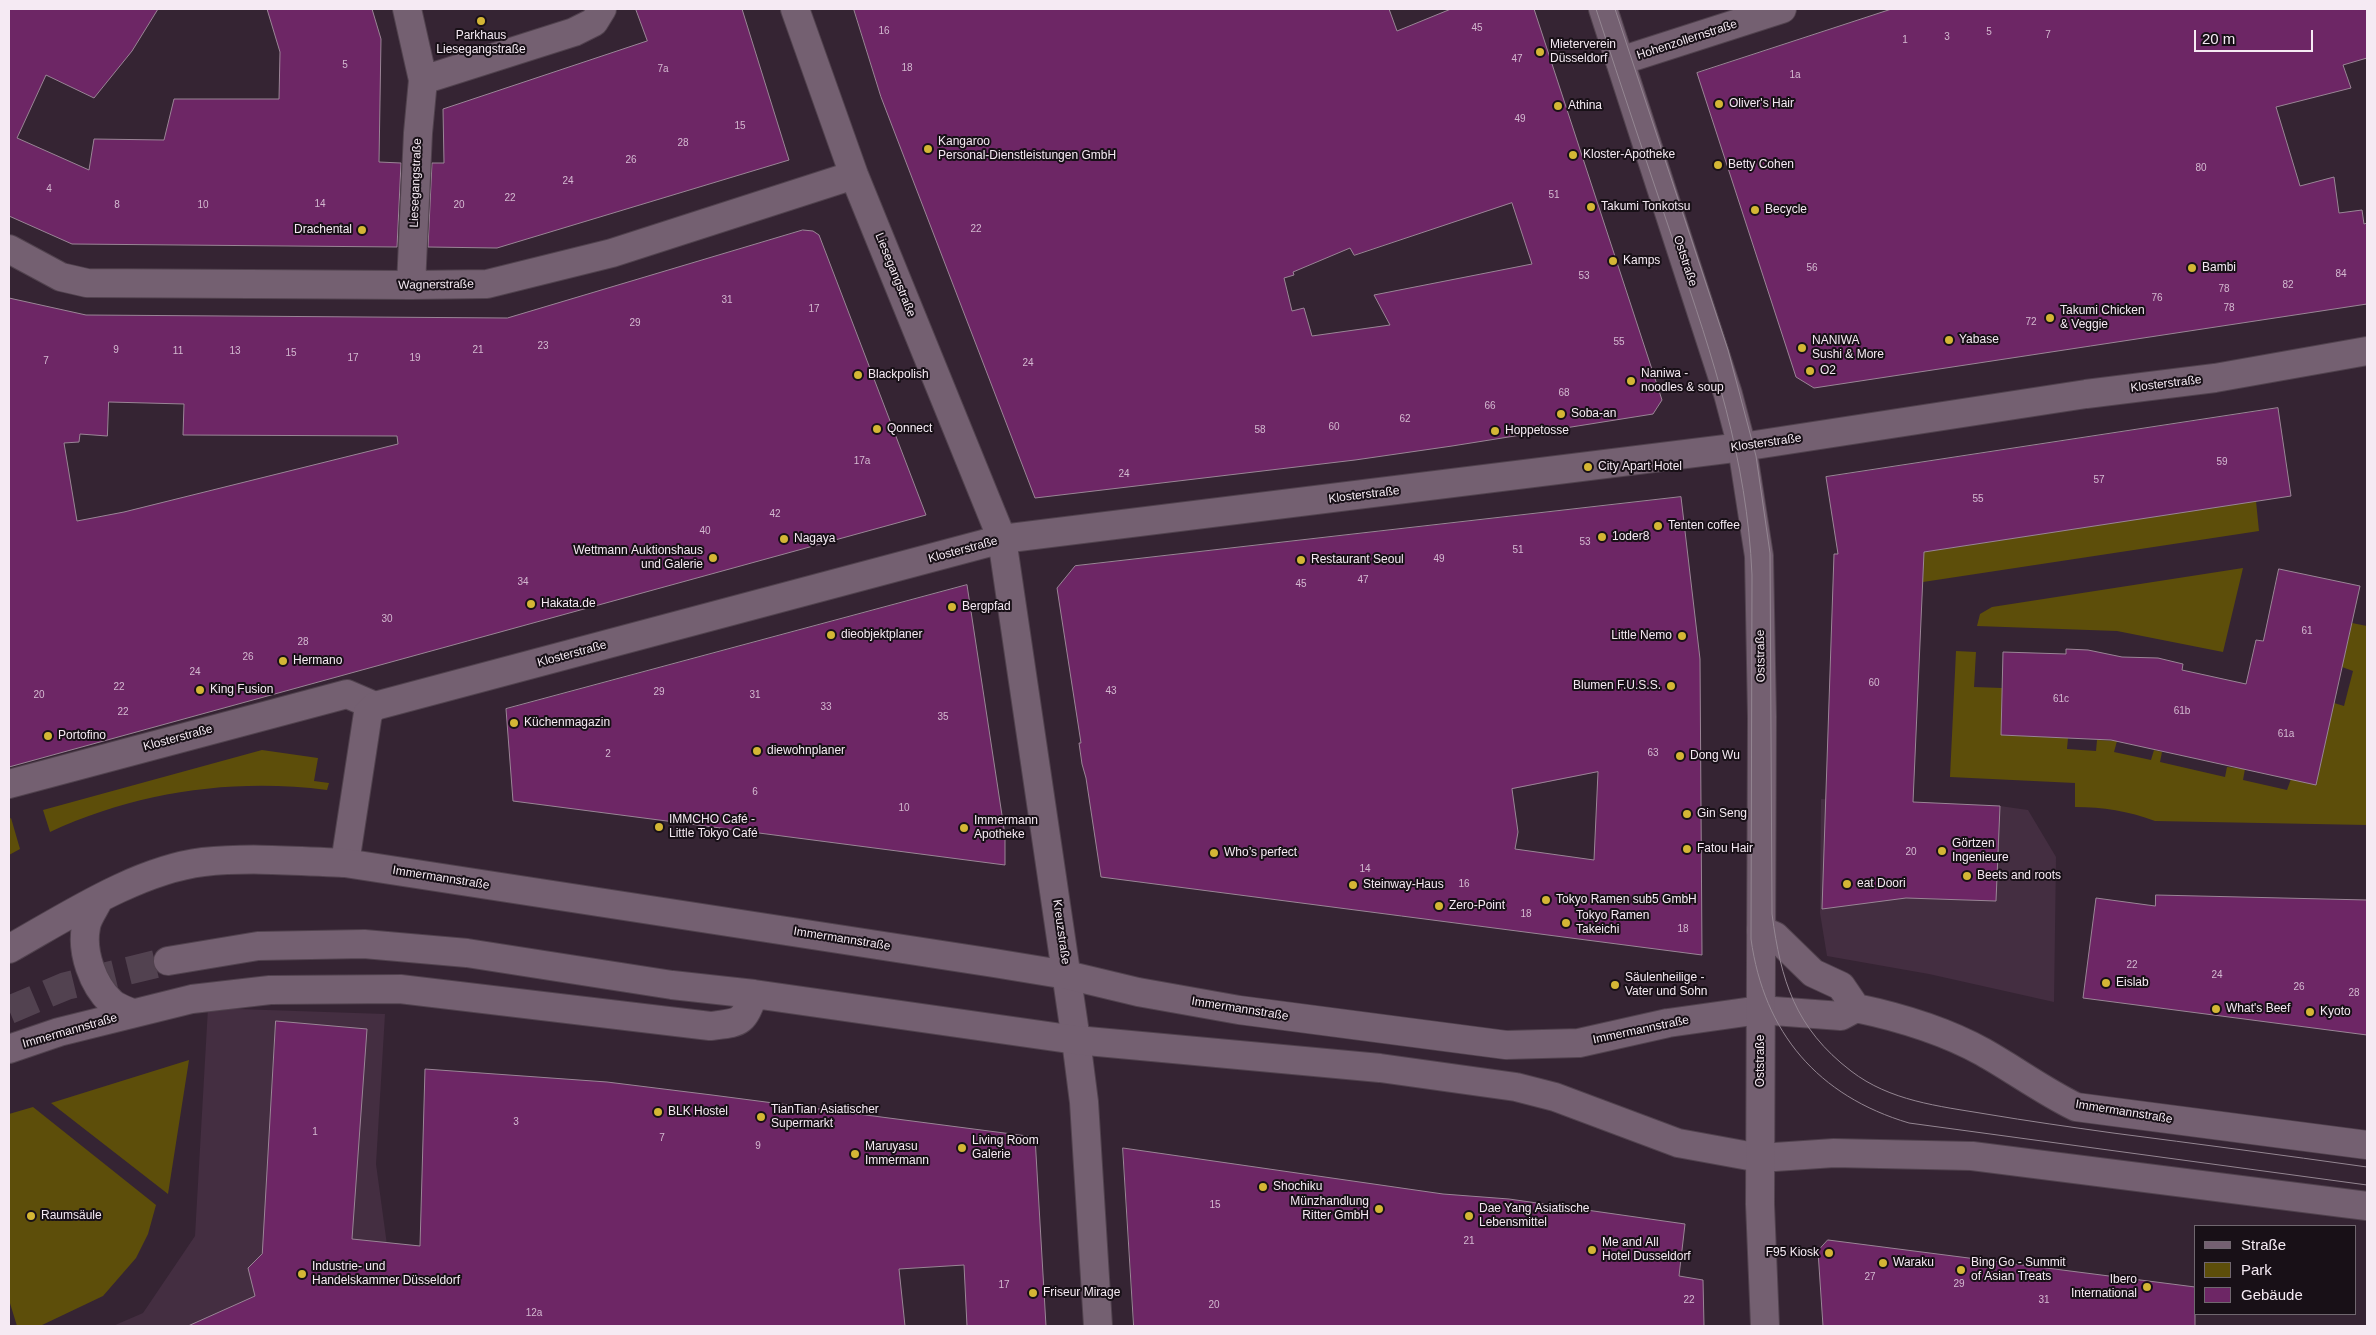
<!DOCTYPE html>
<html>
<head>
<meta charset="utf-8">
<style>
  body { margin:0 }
  #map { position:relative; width:2376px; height:1335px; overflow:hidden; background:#352433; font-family:Arial,sans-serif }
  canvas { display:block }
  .frame { position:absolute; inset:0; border:10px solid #f5eaf3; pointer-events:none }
  .legend { position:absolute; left:2194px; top:1225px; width:162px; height:90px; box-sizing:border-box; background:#181017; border:1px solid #70676f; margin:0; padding:6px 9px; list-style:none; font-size:15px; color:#f5eaf3 }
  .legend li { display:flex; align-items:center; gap:10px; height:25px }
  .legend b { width:25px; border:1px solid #70676f }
  .scale { position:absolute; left:2194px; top:30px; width:119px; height:22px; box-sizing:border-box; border:2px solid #f5eaf3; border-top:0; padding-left:6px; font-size:15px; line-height:18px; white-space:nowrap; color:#f5eaf3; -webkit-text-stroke:4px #181017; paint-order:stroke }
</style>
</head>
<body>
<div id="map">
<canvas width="2376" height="1335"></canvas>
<div class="frame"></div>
<ul class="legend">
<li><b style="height:6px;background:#746071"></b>Straße</li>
<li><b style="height:14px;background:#5d4e0a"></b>Park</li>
<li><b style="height:14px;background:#6d2665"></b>Gebäude</li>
</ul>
<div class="scale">20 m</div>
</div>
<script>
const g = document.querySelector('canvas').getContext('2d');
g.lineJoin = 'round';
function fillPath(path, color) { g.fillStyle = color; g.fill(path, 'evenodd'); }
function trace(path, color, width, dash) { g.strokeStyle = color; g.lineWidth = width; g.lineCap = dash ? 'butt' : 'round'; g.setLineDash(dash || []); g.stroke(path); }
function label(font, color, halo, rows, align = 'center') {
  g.font = font + ' Arial,sans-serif'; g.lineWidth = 4; g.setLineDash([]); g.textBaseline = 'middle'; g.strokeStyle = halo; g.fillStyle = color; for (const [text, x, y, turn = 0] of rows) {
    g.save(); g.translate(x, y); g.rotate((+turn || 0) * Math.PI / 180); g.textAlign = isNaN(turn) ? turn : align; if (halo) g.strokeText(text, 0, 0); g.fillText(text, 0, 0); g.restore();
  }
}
const built = new Path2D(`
  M1821,799L2000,806L2028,810L2056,857L2054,1002L1929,974L1827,956L1820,913Z
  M208,1008L385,1014L376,1164L398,1326H113L143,1313L195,1236Z`);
const green = new Path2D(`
  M2256,501L2259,531L1923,582L1924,552Z
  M2243,568L2223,652L2117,631L1977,626L1980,614L1992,607Z
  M2352,623L2367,626V825L2155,821C2128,811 2103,807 2075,807V783L1950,777L1956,651L1976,652L1974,687L2002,688L2001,735L2068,738L2067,749L2096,751L2097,740L2117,741L2114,752L2151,760L2154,750L2162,752L2160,762L2225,777L2227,767L2245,769L2243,780L2287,790L2291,779L2316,785L2334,703L2344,706L2353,671L2342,667Z
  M262,750L318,758L314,781L329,783L327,790C232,778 137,792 50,832L43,810Z
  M11,818L20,849L9,855V819Z
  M189,1060L168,1194L51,1103Z
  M33,1107L156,1205L148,1234L136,1258L103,1296L40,1326H17L9,1300V1114Z`);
const building = new Path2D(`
  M9,9H158L132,51L94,98L46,75L17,138L89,170L94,139L164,140L174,99H279L280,52L267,9H372L381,39L379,162L401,163L397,247L72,244L9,216Z
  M636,9H742L789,160L497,248L428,247L432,163H444L443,109L647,41Z
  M854,9H1389L1397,31L1451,9H1534L1662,400L1653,414L1452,446L1355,460L1035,498L881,97ZM1512,203L1532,264L1374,295L1390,325L1312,336L1304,308L1292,311L1284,278L1294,275L1293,272L1350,248L1354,255Z
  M1892,9H2367V58L2343,65L2351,88L2276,107L2300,186L2334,177L2339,213L2362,210L2364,224L2367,223V304L1814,388L1796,377L1697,73Z
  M803,230L813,231L819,235L926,515L9,767V298L86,315L507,318ZM109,402L184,404L183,435L397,436L398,444L124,512L77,521L64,443L79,442L80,434L107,436Z
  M2278,408L2291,496L1924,552L1913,802L2000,806L1996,901L1906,898L1822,909L1834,554H1838L1826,477Z
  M1681,497L1700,659L1702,955L1101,877L1086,778L1082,764L1079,743H1081L1057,588L1075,566ZM1598,772L1594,860L1515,849L1518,832L1512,789Z
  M2279,569L2360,586L2316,785L2111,740L2001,735L2003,652L2066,654V649L2088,650L2122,657L2158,658L2183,664L2182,670L2246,684L2256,640L2263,641Z
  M967,585L1005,835V865L513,801L506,709Z
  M2156,895L2367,900V1035L2083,998L2096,898L2155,906Z
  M276,1021L367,1029L352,1239L420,1246L425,1069L607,1082L712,1095L1035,1137L1046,1326H967L964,1265L899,1269L905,1326H188L255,1296L248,1268L262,1254Z
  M1123,1148L1443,1194L1509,1199L1685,1224L1679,1276L1703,1280L1704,1326H1134Z
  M1828,1240L2195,1287V1326H1823L1818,1251Z`);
const tertiaryTunnel = new Path2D(`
  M9,1010L66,986L168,961`);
const pedestrian = new Path2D(`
  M9,784L347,694L375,706`);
const minor = new Path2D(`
  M407,9L423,80
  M795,9L854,175L1002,539L1076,1040L1084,1102L1098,1326
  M1620,61L1782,9
  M9,249L61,277L87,283L411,285L487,284L612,253L854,175
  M411,285L418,133L423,80L574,32L594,22L602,9
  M345,863L368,713L375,706L1002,539L1742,447L2086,394L2215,378L2367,351`);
const tertiary = new Path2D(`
  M99,899C95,908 87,918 86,927C81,952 93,985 111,1002C116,1007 125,1010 132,1013
  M1761,930L1775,936L1813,973L1841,986L1856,1008
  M9,949C66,917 137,870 203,862C250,857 298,861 345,863L994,963L1067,975L1138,992L1239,1010L1506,1045L1579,1043L1668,1023L1760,1010L1841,1016L1856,1008C1899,1017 1945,1031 1983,1052C2015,1070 2043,1091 2076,1107L2367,1145
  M168,961L258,946L364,944L467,953L672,985L754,994L1076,1040L1380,1068L1516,1087L1555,1097L1678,1143L1760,1158L1834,1153L1972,1156L2367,1206
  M9,1049L59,1032L192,999L270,990L400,989L710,1026C742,1022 742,1024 754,994`);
const secondary = new Path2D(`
  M1603,9L1728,394L1742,447L1759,556L1762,717L1760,1204L1765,1326`);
const tram = new Path2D(`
  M1596,9C1622,89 1649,169 1676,249C1713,358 1747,459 1752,575L1751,939C1764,1033 1818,1096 1909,1123L2367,1185
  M1615,9L1728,350L1756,456L1770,553L1772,914C1781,981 1795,1028 1851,1071C1890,1101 1938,1106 1986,1114C2028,1121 2070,1127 2113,1133C2198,1144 2282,1155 2367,1167`);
const markers = [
  [481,21,5,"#d4b635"],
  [1540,52,5,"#d4b635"],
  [1719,104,5,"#d4b635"],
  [1558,106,5,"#d4b635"],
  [928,149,5,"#d4b635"],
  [1573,155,5,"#d4b635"],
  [1718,165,5,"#d4b635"],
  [1591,207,5,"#d4b635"],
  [1755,210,5,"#d4b635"],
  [362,230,5,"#d4b635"],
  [1613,261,5,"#d4b635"],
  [2192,268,5,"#d4b635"],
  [2050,318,5,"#d4b635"],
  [1949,340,5,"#d4b635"],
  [1802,348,5,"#d4b635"],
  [1810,371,5,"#d4b635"],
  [858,375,5,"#d4b635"],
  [1631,381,5,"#d4b635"],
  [1561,414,5,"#d4b635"],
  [877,429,5,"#d4b635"],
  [1495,431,5,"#d4b635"],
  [1588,467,5,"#d4b635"],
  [1658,526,5,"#d4b635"],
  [1602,537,5,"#d4b635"],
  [784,539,5,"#d4b635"],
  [713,558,5,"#d4b635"],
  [1301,560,5,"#d4b635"],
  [531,604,5,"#d4b635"],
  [952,607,5,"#d4b635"],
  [831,635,5,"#d4b635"],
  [1682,636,5,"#d4b635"],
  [283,661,5,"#d4b635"],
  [1671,686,5,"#d4b635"],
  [200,690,5,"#d4b635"],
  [514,723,5,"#d4b635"],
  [48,736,5,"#d4b635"],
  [757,751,5,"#d4b635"],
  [1680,756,5,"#d4b635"],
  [1687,814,5,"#d4b635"],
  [659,827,5,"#d4b635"],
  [964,828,5,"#d4b635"],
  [1687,849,5,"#d4b635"],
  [1942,851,5,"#d4b635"],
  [1214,853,5,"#d4b635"],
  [1967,876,5,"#d4b635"],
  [1847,884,5,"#d4b635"],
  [1353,885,5,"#d4b635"],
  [1546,900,5,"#d4b635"],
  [1439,906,5,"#d4b635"],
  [1566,923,5,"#d4b635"],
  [2106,983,5,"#d4b635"],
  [1615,985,5,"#d4b635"],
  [2216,1009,5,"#d4b635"],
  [2310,1012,5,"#d4b635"],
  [658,1112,5,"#d4b635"],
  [761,1117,5,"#d4b635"],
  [962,1148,5,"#d4b635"],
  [855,1154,5,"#d4b635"],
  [1263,1187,5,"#d4b635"],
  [1379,1209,5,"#d4b635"],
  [31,1216,5,"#d4b635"],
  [1469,1216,5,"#d4b635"],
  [1592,1250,5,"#d4b635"],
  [1829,1253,5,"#d4b635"],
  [1883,1263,5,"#d4b635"],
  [1961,1270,5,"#d4b635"],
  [302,1274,5,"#d4b635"],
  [2147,1287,5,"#d4b635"],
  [1033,1293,5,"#d4b635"]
];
const numberNames = [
  ["45",1477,28],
  ["16",884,31],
  ["5",1989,32],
  ["7",2048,35],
  ["3",1947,37],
  ["1",1905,40],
  ["47",1517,59],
  ["5",345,65],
  ["18",907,68],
  ["7a",663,69],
  ["1a",1795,75],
  ["49",1520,119],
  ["15",740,126],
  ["28",683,143],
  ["26",631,160],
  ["80",2201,168],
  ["24",568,181],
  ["4",49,189],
  ["51",1554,195],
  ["22",510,198],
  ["14",320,204],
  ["8",117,205],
  ["10",203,205],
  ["20",459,205],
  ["22",976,229],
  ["56",1812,268],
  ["84",2341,274],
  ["53",1584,276],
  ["82",2288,285],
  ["78",2224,289],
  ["76",2157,298],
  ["31",727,300],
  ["78",2229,308],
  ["17",814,309],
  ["72",2031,322],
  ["29",635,323],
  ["55",1619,342],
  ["23",543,346],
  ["9",116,350],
  ["21",478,350],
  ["11",178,351],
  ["13",235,351],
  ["15",291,353],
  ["17",353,358],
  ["19",415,358],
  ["7",46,361],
  ["24",1028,363],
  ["68",1564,393],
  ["66",1490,406],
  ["62",1405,419],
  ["60",1334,427],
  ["58",1260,430],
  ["17a",862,461],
  ["59",2222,462],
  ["24",1124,474],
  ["57",2099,480],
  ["55",1978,499],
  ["42",775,514],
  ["40",705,531],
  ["53",1585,542],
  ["51",1518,550],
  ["49",1439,559],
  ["47",1363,580],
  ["34",523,582],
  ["45",1301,584],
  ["30",387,619],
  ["61",2307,631],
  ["28",303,642],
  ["26",248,657],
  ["24",195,672],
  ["60",1874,683],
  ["22",119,687],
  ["43",1111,691],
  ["29",659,692],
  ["20",39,695],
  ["31",755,695],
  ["61c",2061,699],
  ["33",826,707],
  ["61b",2182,711],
  ["22",123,712],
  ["35",943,717],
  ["61a",2286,734],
  ["63",1653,753],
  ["2",608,754],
  ["6",755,792],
  ["10",904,808],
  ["20",1911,852],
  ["14",1365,869],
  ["16",1464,884],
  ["18",1526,914],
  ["18",1683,929],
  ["22",2132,965],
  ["24",2217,975],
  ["26",2299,987],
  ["28",2354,993],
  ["3",516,1122],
  ["1",315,1132],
  ["7",662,1138],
  ["9",758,1146],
  ["15",1215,1205],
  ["21",1469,1241],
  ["27",1870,1277],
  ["29",1959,1284],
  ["17",1004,1285],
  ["22",1689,1300],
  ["31",2044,1300],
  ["20",1214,1305],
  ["12a",534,1313]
];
const poiNames = [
  ["Parkhaus",481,36,"center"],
  ["Liesegangstraße",481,50,"center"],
  ["Mieterverein",1550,45],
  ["Düsseldorf",1550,59],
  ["Oliver's Hair",1729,104],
  ["Athina",1568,106],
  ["Kangaroo",938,142],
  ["Personal-Dienstleistungen GmbH",938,156],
  ["Kloster-Apotheke",1583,155],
  ["Betty Cohen",1728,165],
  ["Takumi Tonkotsu",1601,207],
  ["Becycle",1765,210],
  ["Drachental",352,230,"right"],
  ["Kamps",1623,261],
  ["Bambi",2202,268],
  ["Takumi Chicken",2060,311],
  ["& Veggie",2060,325],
  ["Yabase",1959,340],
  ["NANIWA",1812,341],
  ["Sushi & More",1812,355],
  ["O2",1820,371],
  ["Naniwa -",1641,374],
  ["noodles & soup",1641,388],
  ["Blackpolish",868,375],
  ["Soba-an",1571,414],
  ["Qonnect",887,429],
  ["Hoppetosse",1505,431],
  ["City Apart Hotel",1598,467],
  ["Tenten coffee",1668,526],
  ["1oder8",1612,537],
  ["Nagaya",794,539],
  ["Wettmann Auktionshaus",703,551,"right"],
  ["und Galerie",703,565,"right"],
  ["Restaurant Seoul",1311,560],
  ["Hakata.de",541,604],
  ["Bergpfad",962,607],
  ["dieobjektplaner",841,635],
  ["Little Nemo",1672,636,"right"],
  ["Hermano",293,661],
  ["Blumen F.U.S.S.",1661,686,"right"],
  ["King Fusion",210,690],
  ["Küchenmagazin",524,723],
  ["Portofino",58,736],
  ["diewohnplaner",767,751],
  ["Dong Wu",1690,756],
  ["Gin Seng",1697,814],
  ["IMMCHO Café -",669,820],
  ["Little Tokyo Café",669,834],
  ["Immermann",974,821],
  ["Apotheke",974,835],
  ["Görtzen",1952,844],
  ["Ingenieure",1952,858],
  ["Fatou Hair",1697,849],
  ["Who’s perfect",1224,853],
  ["Beets and roots",1977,876],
  ["eat Doori",1857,884],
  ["Steinway-Haus",1363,885],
  ["Tokyo Ramen sub5 GmbH",1556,900],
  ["Zero-Point",1449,906],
  ["Tokyo Ramen",1576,916],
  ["Takeichi",1576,930],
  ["Säulenheilige -",1625,978],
  ["Vater und Sohn",1625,992],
  ["Eislab",2116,983],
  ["What's Beef",2226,1009],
  ["Kyoto",2320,1012],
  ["TianTian Asiatischer",771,1110],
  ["Supermarkt",771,1124],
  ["BLK Hostel",668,1112],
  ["Living Room",972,1141],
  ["Galerie",972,1155],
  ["Maruyasu",865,1147],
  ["Immermann",865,1161],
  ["Shochiku",1273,1187],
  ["Münzhandlung",1369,1202,"right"],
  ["Ritter GmbH",1369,1216,"right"],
  ["Dae Yang Asiatische",1479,1209],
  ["Lebensmittel",1479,1223],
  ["Raumsäule",41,1216],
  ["Me and All",1602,1243],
  ["Hotel Dusseldorf",1602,1257],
  ["F95 Kiosk",1819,1253,"right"],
  ["Waraku",1893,1263],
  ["Bing Go - Summit",1971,1263],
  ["of Asian Treats",1971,1277],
  ["Industrie- und",312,1267],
  ["Handelskammer Düsseldorf",312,1281],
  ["Ibero",2137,1280,"right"],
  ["International",2137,1294,"right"],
  ["Friseur Mirage",1043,1293]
];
const streetNames = [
  ["Hohenzollernstraße",1687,40,-18],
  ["Liesegangstraße",416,183,-88],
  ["Oststraße",1685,261,72],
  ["Liesegangstraße",895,275,68],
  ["Wagnerstraße",436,285,-1],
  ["Klosterstraße",2166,384,-7],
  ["Klosterstraße",1766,443,-8],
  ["Klosterstraße",1364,495,-7],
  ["Klosterstraße",963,550,-15],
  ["Klosterstraße",572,654,-15],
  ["Oststraße",1761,656,-91],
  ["Klosterstraße",178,738,-15],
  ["Immermannstraße",441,878,9],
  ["Kreuzstraße",1061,932,82],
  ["Immermannstraße",842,939,9],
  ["Immermannstraße",1240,1009,9],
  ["Immermannstraße",1641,1030,-12],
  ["Immermannstraße",70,1031,-16],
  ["Oststraße",1761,1061,-90],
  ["Immermannstraße",2124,1112,9]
];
fillPath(built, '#442e41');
fillPath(green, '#5d4e0a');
fillPath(building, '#6d2665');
trace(building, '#9a8596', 1);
trace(tertiaryTunnel, '#524250', 28, [28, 14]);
trace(pedestrian, '#51424e', 30);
trace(minor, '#51424e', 30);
trace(tertiary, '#51424e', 30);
trace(secondary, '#51424e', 30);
trace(pedestrian, '#746071', 28);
trace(minor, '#746071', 28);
trace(tertiary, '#746071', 28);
trace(secondary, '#746071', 28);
trace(tram, '#948692', 1);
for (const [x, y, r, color] of markers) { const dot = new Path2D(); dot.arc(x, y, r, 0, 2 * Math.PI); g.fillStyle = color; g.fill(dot); trace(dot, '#181017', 2); }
label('10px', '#d3b9d0', null, numberNames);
label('12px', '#f5eaf3', '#181017', poiNames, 'left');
label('12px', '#f5eaf3', '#181017', streetNames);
</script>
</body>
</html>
